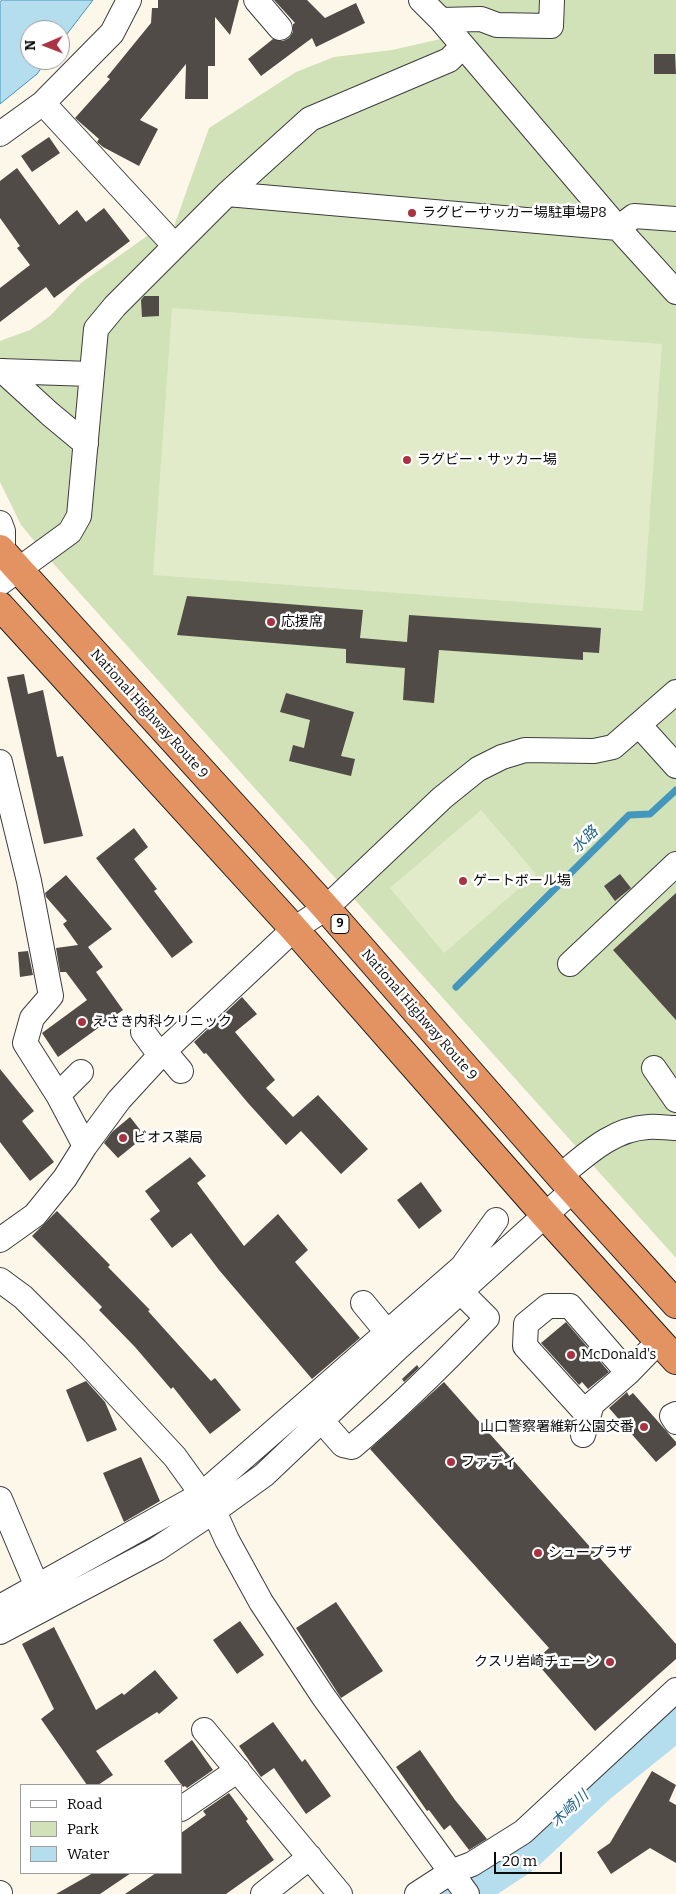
<!DOCTYPE html>
<html>
<head>
<meta charset="utf-8">
<style>
  body { margin:0 }
  #map { position:relative; width:676px; height:1894px; overflow:hidden; background:#fdf7ea; font-family:Bitter,serif }
  canvas { display:block }
  .legend { position:absolute; left:20px; top:1784px; width:162px; height:90px; box-sizing:border-box; background:#fff; border:1px solid #9d9d9d; margin:0; padding:6px 9px; list-style:none; font-size:15px; color:#0a0a0a }
  .legend li { display:flex; align-items:center; gap:10px; height:25px }
  .legend b { width:25px; border:1px solid #9d9d9d }
  .north { position:absolute; left:20px; top:20px; width:50px; height:50px; box-sizing:border-box; background:#fff; border:1px solid #9d9d9d; border-radius:50%; rotate:269deg; font-size:14px; font-weight:700; line-height:20px; text-align:center; color:#0a0a0a }
  .north::after { content:''; display:block; margin:auto; width:18px; height:22px; background:#a93342; clip-path:polygon(50% 0,100% 100%,50% 72%,0 100%) }
  .scale { position:absolute; left:494px; top:1852px; width:68px; height:22px; box-sizing:border-box; border:2px solid #0a0a0a; border-top:0; padding-left:6px; font-size:15px; line-height:18px; white-space:nowrap; color:#0a0a0a; -webkit-text-stroke:4px #fff; paint-order:stroke }
</style>
</head>
<body>
<div id="map">
<canvas width="676" height="1894"></canvas>
<ul class="legend">
<li><b style="height:6px;background:#fff"></b>Road</li>
<li><b style="height:14px;background:#d1e2b8"></b>Park</li>
<li><b style="height:14px;background:#b4ddee"></b>Water</li>
</ul>
<div class="north">N</div>
<div class="scale">20 m</div>
</div>
<script>
const g = document.querySelector('canvas').getContext('2d');
g.lineJoin = 'round';
function fillPath(path, color) { g.fillStyle = color; g.fill(path, 'evenodd'); }
function trace(path, color, width, dash) { g.strokeStyle = color; g.lineWidth = width; g.lineCap = dash ? 'butt' : 'round'; g.setLineDash(dash || []); g.stroke(path); }
function label(font, color, halo, rows, align = 'center') {
  g.font = font + ' Bitter,"Noto Sans JP",serif'; g.lineWidth = 5; g.setLineDash([]); g.textBaseline = 'middle'; g.strokeStyle = halo; g.fillStyle = color; for (const [text, x, y, turn = 0] of rows) {
    g.save(); g.translate(x, y); g.rotate((+turn || 0) * Math.PI / 180); g.textAlign = isNaN(turn) ? turn : align; if (halo) g.strokeText(text, 0, 0); g.fillText(text, 0, 0); g.restore();
  }
}
const green = new Path2D(`
  M437,0H676V1258L51,561L21,525L0,482V341L30,330L50,316L81,283L147,236L173,229L209,128L296,72L334,57L392,50L467,33Z`);
const pitch = new Path2D(`
  M172,308L662,344L643,611L153,575Z
  M481,810L536,874L444,953L390,888Z`);
const water = new Path2D(`
  M3,0H93L60,43V30H30V60H47L37,74L0,104V2Z`);
const stream = new Path2D(`
  M456,987L629,815L650,814L676,790`);
const river = new Path2D(`
  M461,1894L522,1854L598,1783L676,1720`);
const building = new Path2D(`
  M158,0H239L230,35L215,17V66H208V99H185L186,64L140,120L158,129L139,166L103,147L97,142L99,139L75,118L110,79L107,77L151,23L152,8H158Z
  M274,0H307L325,18L356,3L365,23L316,47L312,38L261,76L248,59L273,39L283,41L289,38L293,32V24L295,23Z
  M654,54H675L676,74H654Z
  M49,137L60,153L32,172L21,156Z
  M17,168L59,225L77,210L86,222L104,208L130,241L54,298L46,287L0,322V288L30,265L17,248L20,246L0,218V181Z
  M144,296H159V316L142,317L141,300Z
  M187,596L363,610L360,638L407,642L409,615L601,628L599,653L583,652V660L439,650L434,703L403,700L405,668L346,663V649L177,635Z
  M24,674L28,694L43,690L57,757L63,756L83,836L44,844L7,677Z
  M286,693L354,712L341,756L355,759L351,776L289,761L293,745L304,748L310,720L280,712Z
  M134,828L148,847L134,859L157,889L154,891L193,942L172,958L96,858Z
  M620,874L631,888L615,901L604,886Z
  M66,875L112,929L88,947L103,967L96,972L123,1010L58,1057L42,1033L87,1000L66,972H60L56,948L78,945L63,924L67,921L46,897L45,893Z
  M676,893V1020L613,950Z
  M28,951L33,975L20,977L18,952Z
  M242,997L257,1014L235,1032L275,1080L266,1088L293,1117L318,1095L368,1149L341,1174L301,1131L286,1145L248,1103L206,1053L204,1054L194,1042Z
  M0,1069L34,1111L22,1121L54,1162L30,1181L0,1142Z
  M130,1117L145,1136L118,1158L104,1143L112,1132Z
  M190,1157L206,1176L197,1183L244,1246L278,1214L308,1250L295,1262L360,1338L312,1379L219,1270L191,1233L172,1248L150,1219L160,1211L145,1191Z
  M421,1182L442,1211L419,1229L397,1200Z
  M57,1211L110,1265L108,1267L150,1310L148,1311L211,1381L215,1378L241,1410L210,1434L173,1387L171,1389L135,1347L99,1310L102,1307L32,1236Z
  M566,1322L609,1372L588,1389L582,1382L579,1385L541,1343Z
  M417,1365L419,1368L404,1382L402,1379Z
  M86,1381L105,1402L117,1430L87,1442L66,1390Z
  M444,1382L676,1644V1659L595,1731L535,1661L549,1648L370,1449Z
  M627,1392L629,1396L633,1393L676,1442V1445L656,1462L609,1408Z
  M141,1457L160,1501L124,1522L103,1473Z
  M336,1602L383,1671L341,1698L296,1628Z
  M240,1621L264,1655L237,1674L213,1640Z
  M54,1627L96,1710L122,1693L124,1695L155,1670L178,1698L159,1714L157,1712L96,1751L113,1775L98,1785H87L41,1719L54,1709L22,1644Z
  M273,1722L302,1762L305,1759L331,1796L306,1814L274,1768L261,1777L239,1746Z
  M192,1740L213,1770L187,1788L185,1786L183,1787L164,1761Z
  M420,1750L455,1800L487,1839L469,1850L450,1825L444,1830L429,1810L427,1811L396,1767Z
  M652,1771L676,1785L669,1801L676,1805V1863L650,1848L611,1874L597,1852L610,1843Z
  M229,1793L248,1819L246,1821L274,1860L226,1894H125L156,1873H181V1833L206,1815L203,1811Z
  M93,1873H131L100,1894H56Z`);
const minor = new Path2D(`
  M256,0L280,28
  M421,0L441,20L618,228L676,292
  M441,20L481,19L497,25L551,26L552,0
  M43,103L175,246
  M0,134L43,103L112,33L129,0
  M227,194L618,228L634,216L676,219
  M0,371L91,374
  M3,371L50,414L86,444
  M0,523L3,531V552
  M0,583L70,532L79,516L96,329L115,306L227,194L310,119L449,60L463,46
  M639,725L676,766
  M0,762L29,881L51,996L32,1018L25,1043L58,1095L85,1146
  M570,964L676,864
  M143,1032L160,1055
  M164,1051L181,1071
  M654,1068L676,1100
  M58,1095L81,1072
  M560,1176C586,1155 612,1129 648,1127C657,1126 667,1128 676,1128
  M0,1240L35,1215L65,1178L85,1146L119,1100L164,1051L294,929L326,908L442,798L478,769L502,757L525,750L594,751L613,747L676,692
  M0,1280L23,1297L76,1350L175,1457L214,1511L227,1540L261,1602L323,1696L467,1894
  M363,1303L397,1344
  M628,1373L570,1306H548L526,1324L525,1346L584,1411L628,1373L659,1341
  M676,1414L672,1416L676,1422
  M321,1420L343,1445L352,1447C400,1407 444,1363 487,1318L461,1292
  M583,1435L592,1404
  M0,1499L43,1601
  M0,1607L202,1494L462,1267L496,1220
  M0,1632L157,1549L214,1511L264,1475L399,1347L573,1190
  M204,1730L340,1894
  M181,1809L238,1770
  M0,1893V1894
  M263,1894L310,1857
  M417,1894L451,1872L472,1864L523,1832L676,1690`);
const highway = new Path2D(`
  M0,549L326,908L560,1176L676,1304
  M0,606L294,929L545,1215L676,1360`);
const markers = [
  [412,213,5,"#a93342"],
  [407,460,5,"#a93342"],
  [271,622,5,"#a93342"],
  [463,881,5,"#a93342"],
  [82,1022,5,"#a93342"],
  [123,1138,5,"#a93342"],
  [571,1355,5,"#a93342"],
  [644,1427,5,"#a93342"],
  [451,1462,5,"#a93342"],
  [538,1553,5,"#a93342"],
  [610,1662,5,"#a93342"]
];
const shields = [
  [340,924,18]
];
const shieldNames = [
  ["9",340,924]
];
const poiNames = [
  ["ラグビーサッカー場駐車場P8",422,213],
  ["ラグビー・サッカー場",417,460],
  ["応援席",281,622],
  ["ゲートボール場",473,881],
  ["えさき内科クリニック",92,1022],
  ["ビオス薬局",133,1138],
  ["McDonald's",581,1355],
  ["山口警察署維新公園交番",634,1427,"right"],
  ["ファディ",461,1462],
  ["シュープラザ",548,1553],
  ["クスリ岩崎チェーン",600,1662,"right"]
];
const streetNames = [
  ["National Highway Route 9",149,714,48],
  ["National Highway Route 9",419,1015,49]
];
const waterNames = [
  ["水路",585,840,-45],
  ["木崎川",570,1809,-43]
];
fillPath(green, '#d1e2b8');
fillPath(pitch, '#e2ebc9');
fillPath(water, '#b4ddee');
trace(water, '#4496bd', 1);
trace(stream, '#4496bd', 7);
trace(river, '#b4ddee', 40);
fillPath(building, '#514b48');
trace(minor, '#3d3d3d', 26);
trace(highway, '#1b1b1b', 30);
trace(minor, '#fff', 24);
trace(highway, '#e39261', 28);
for (const [x, y, r, color] of markers) { const dot = new Path2D(); dot.arc(x, y, r, 0, 2 * Math.PI); g.fillStyle = color; g.fill(dot); trace(dot, '#fff', 2); }
for (const [x, y, w] of shields) { const box = new Path2D(); box.roundRect(x - w / 2, y - 9.5, w, 19, 4); g.fillStyle = '#fff'; g.fill(box); trace(box, '#0a0a0a', 1); }
label('bold 12px', '#0a0a0a', null, shieldNames);
label('14px', '#0a0a0a', '#fff', poiNames, 'left');
label('14px', '#0a0a0a', '#fff', streetNames);
label('italic 15px', '#23678c', '#fff', waterNames);
</script>
</body>
</html>
